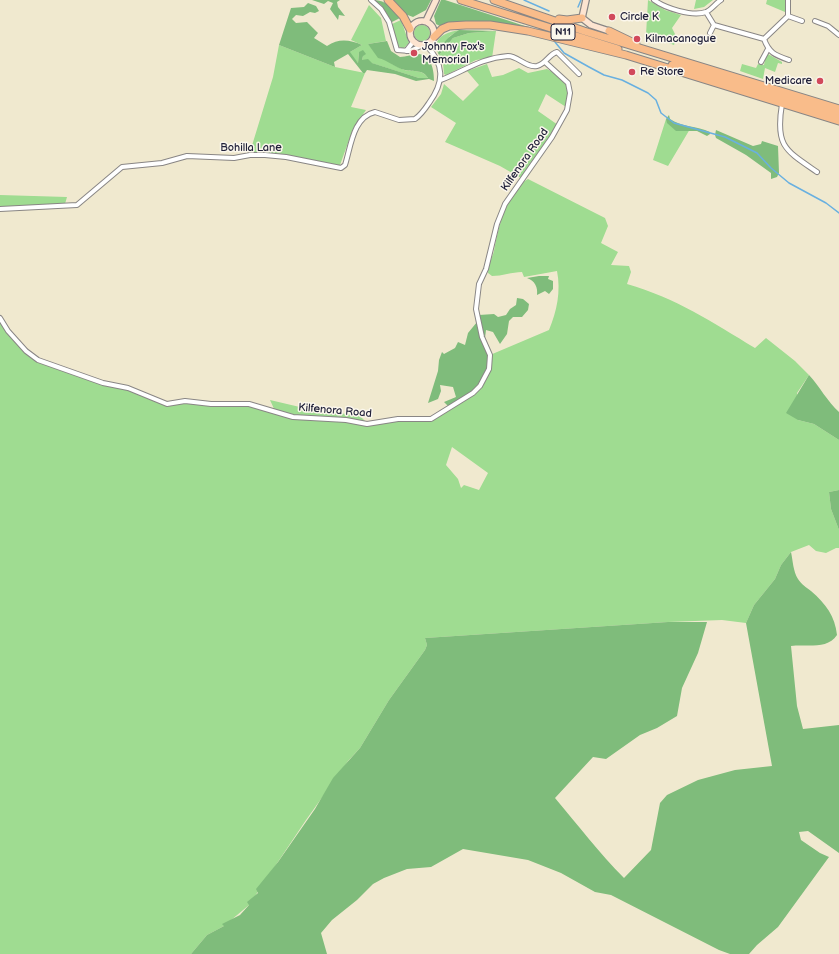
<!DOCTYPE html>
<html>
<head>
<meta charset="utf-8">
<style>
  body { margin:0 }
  canvas { display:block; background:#f0e9cf }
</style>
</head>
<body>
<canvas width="839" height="954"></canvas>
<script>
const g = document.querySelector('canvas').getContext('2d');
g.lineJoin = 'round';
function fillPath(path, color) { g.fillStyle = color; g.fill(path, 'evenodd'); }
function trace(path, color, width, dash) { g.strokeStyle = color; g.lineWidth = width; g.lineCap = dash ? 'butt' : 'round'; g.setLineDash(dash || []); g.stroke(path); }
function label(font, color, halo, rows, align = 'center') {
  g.font = font + ' "Balsamiq Sans",sans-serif'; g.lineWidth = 3; g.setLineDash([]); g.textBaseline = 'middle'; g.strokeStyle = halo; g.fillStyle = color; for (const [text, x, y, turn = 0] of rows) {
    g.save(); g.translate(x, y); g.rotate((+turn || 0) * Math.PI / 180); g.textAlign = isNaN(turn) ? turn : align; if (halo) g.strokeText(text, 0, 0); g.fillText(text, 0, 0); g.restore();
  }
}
const green = new Path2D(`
  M648,0L665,10L681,15L672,28L677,38L674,45L646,35Z
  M696,0H713L704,7L694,9Z
  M767,0H785V12L766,4Z
  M369,5L381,18L386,41L368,44C379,54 388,63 402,69C411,73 422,68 428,78H419L362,60L363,56L359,52L358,63L350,54V52L362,45L351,40Z
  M401,20L409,43L403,49L398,46L392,24Z
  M414 33a8 8 0 1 1 16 0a8 8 0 1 1-16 0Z
  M459,30L450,36L438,53C431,37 448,32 459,30Z
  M496,31L492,58L476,60L446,75L444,74L443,63L439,55L453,38L469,33Z
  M279,45L335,67L365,73L351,107L366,110L353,129L340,165H333L281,154L250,152L273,77Z
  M768,54L782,62V64L778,63L775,72L765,68L763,79L740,71L742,64L756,68L758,64L764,65L766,55Z
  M487,64L492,77L503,75L519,68L528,73L547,69C568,80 570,85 566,107L546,94L538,111L558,125L521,178L500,166L445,142L456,123L431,107L441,94L444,84L463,101L479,85L467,71Z
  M666,119L674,125L690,129L668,166L653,160Z
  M528,179L605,218L608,226L601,243L618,252L611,265L629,266L631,272L627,284C676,298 712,322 755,348L766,338L795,361L809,375L797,393L798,420L814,424L839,440V490L829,492L831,509L839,530V548H836L826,553L816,551L809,545L791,552L781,565L775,579L754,605L746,623L722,620L668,622L425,638L427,645L425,650L389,700L360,748L348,761L306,820L249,905L224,926L207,935L191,954H0V318L26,351L38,360L60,369L116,385L167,404L192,402L241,403L275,411L270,400L304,408L360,416L368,424L391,420L431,419L460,400L490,355L549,330C557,311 561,291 557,271L524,277L522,272C512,272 502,276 492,276L488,273C488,265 492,258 494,251C498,230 506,190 528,179ZM452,447L488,473L479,490L464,485L461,488L458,479L446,465Z
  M0,195L67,197L65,204L0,211Z`);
const forest = new Path2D(`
  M312,0H340L337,2L338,7L345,16L339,15L338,20L330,9L333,3L328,1L324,4Z
  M374,0C386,0 393,9 400,18L392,22L381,5Z
  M393,0H431L426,10L413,17L405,14Z
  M441,0H445L534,29L440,26L436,24L434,16Z
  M308,3L316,6L319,11L315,13L310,12L303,16L296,15L292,19L296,23L307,22L318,33L314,38L327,46C339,38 350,40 362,45L350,52L358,63L359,52L363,50L366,54L363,56L362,60L368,59L372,63L419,78H428C423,69 413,72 405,70C395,68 388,60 378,58L368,44L387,41L391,51L400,57C406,57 413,54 419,54C432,56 434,71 434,81L429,79L416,81L395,74L367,70L365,73H363L348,54L334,62L335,67L279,45L291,8L304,7Z
  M459,30L496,31L469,33L453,38L439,55L438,53C442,43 449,36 459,30Z
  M669,115L670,119C681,127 697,126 710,132V134L707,136L697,131H676L667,123L666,119Z
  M716,130L753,146L761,144L762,141L778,146L779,173L777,177L771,179V173L746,155L716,138L715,135Z
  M539,276H549L548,279L553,281V289L549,294L545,291L537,295C538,287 535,281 527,278Z
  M517,298L523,299L529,304L528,310L522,317H513L509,321L507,334L500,344L493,332L486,330L485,338L479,315L494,314L498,317L506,315L510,309L516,305Z
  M477,322C486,346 498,372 473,392C466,398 456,401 448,406L444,402L456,397L453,387L440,385L441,391L438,399L428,403L438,371L439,360L442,352L444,354L455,348L458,342L465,345L468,333Z
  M809,375C820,387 827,401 839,412V440L814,424L798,420L786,413Z
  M839,490V530L831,509L829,492Z
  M791,552C793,561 793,571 798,579C801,584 807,588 811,591C826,604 835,616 837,635C827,650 807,644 791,646L797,706L803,729L839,725V853L808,831L799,832L801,840L820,853L829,857L778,927L757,945L749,954H730L719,950L611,895L595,892L561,873L528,860L463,849L431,867L407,869L384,878L373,884L357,900L332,920L321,933L327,954H191L207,935L224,926L222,924L240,915L249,905L247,902L258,893L256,889L278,862L315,809L333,778L360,748L389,700L425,650L427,645L425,638L668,622H707L698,653L682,688L677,716L657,728L640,735L606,759L593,757L555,798C578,825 599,853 624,878L651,850L660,803L667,795L698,780L735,770L772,766L746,623L754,605L775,579L781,565Z`);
const stream = new Path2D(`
  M524,0L549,11
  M578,7L581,0
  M555,42L564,53L589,67L604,75L622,80L648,93L656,100L661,113L674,123L725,137L757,153L771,168L789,183L826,203L839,213`);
const street = new Path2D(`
  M371,0L381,9L389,22L397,50L410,51L423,45
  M654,0C665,8 692,17 706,12C711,10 716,3 721,0
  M706,12L714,25L764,39L788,16V0
  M788,16L802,21
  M815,21L828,26L839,35
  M710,33L714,25
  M764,39C769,53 775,55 789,60
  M406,51L413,42
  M761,62L768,49
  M441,80C464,71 481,58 508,56C518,56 526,68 537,66C546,64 549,54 557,52L579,74
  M782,104C775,146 785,150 817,172
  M0,209L77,205L122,167L162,163L187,156L234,158L250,155H265L286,157L341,168L345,165C351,146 353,117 375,112L399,120L415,119C421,115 425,109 429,103C445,81 444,64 426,45
  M0,318L8,331L26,351L38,360L103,383L128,388L167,404L185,401L211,404H249L293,417L346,420L367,424L398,419H431L473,393L480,386L489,369L490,355L482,337L476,309L479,284L486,269L497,224L505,204L552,137L567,110L570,93L568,83L545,62`);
const secondary = new Path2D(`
  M586,0L582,18L591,25L609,31
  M410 33a12 12 0 1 1 24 0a12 12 0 1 1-24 0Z
  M426,21L436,0`);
const highway = new Path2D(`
  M388,0L403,16L410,29
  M461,0L618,49
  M494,0L584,31L839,109
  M559,19L567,20L582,18
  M609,31L636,44
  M434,37L442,29L449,26L466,25H490L528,31L626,55L839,121
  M672,65L839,116`);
const markers = [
  [612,17,4,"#d1495b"],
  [637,39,4,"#d1495b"],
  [414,53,4,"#d1495b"],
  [632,72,4,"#d1495b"],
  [820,81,4,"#d1495b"]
];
const shields = [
  [563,32,24]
];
const shieldNames = [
  ["N11",563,32]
];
const poiNames = [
  ["Circle K",620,17],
  ["Kilmacanogue",645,39],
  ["Johnny Fox's",422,47],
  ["Memorial",422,60],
  ["Re Store",640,72],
  ["Medicare",812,81,"right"]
];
const streetNames = [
  ["Bohilla Lane",251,148],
  ["Kilfenora Road",525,160,-55],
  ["Kilfenora Road",335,411,5]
];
fillPath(green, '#9fdc91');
fillPath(forest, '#7fbc7b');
trace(stream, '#69b0e0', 1.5);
trace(street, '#898685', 6);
trace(secondary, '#898685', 8);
trace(highway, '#898685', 9);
trace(street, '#fff', 4);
trace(secondary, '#fde4d0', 5.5);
trace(highway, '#f9bc8a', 7);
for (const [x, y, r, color] of markers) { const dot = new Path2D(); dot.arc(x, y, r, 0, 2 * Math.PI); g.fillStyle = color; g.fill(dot); trace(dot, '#fbf7ec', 1.5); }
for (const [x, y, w] of shields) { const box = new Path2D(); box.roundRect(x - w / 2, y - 8, w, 16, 3); g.fillStyle = '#fbf7ec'; g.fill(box); trace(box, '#22223b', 1); }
label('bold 10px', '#22223b', null, shieldNames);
label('11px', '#22223b', '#fbf7ec', poiNames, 'left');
label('11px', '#22223b', '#fbf7ec', streetNames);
</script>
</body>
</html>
